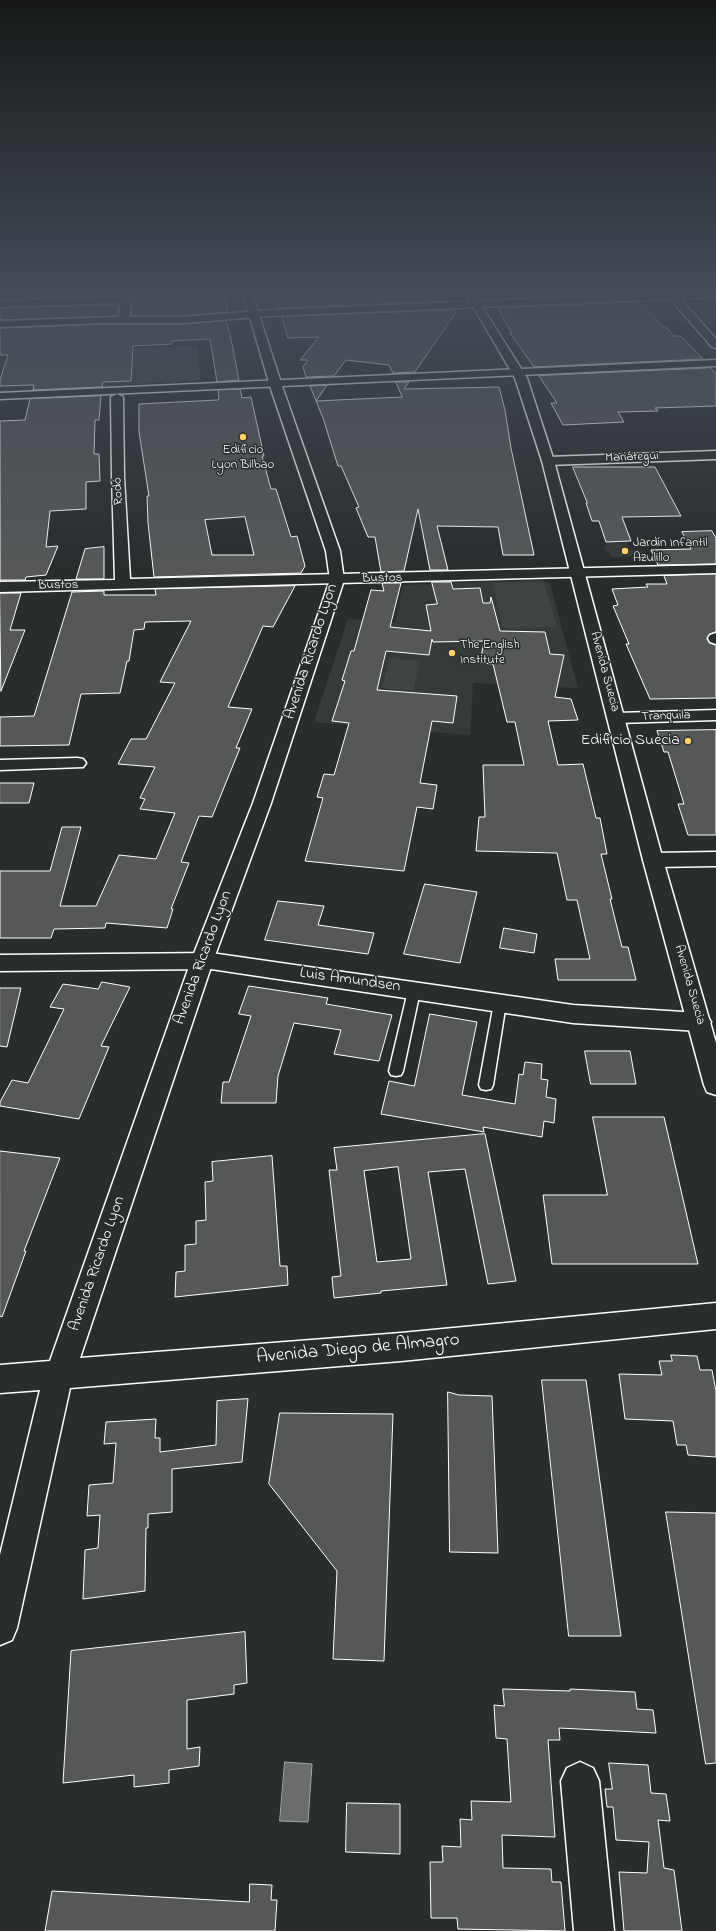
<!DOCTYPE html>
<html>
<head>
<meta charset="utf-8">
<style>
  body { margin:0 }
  canvas { display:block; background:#2a2d2e }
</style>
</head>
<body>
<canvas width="716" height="1931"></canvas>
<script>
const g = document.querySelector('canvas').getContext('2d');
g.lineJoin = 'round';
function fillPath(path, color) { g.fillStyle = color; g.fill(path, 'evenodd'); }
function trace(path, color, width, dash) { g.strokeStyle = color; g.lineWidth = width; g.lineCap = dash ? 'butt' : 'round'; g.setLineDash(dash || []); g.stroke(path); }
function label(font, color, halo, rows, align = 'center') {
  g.font = font + ' "Indie Flower",sans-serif'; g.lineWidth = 3; g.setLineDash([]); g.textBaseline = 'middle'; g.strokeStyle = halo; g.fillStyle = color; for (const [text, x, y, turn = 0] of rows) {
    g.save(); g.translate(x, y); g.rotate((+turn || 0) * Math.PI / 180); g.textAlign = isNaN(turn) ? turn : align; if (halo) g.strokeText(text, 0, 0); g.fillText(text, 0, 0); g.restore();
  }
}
const built = new Path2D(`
  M35,358L131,375L130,388L0,393V359Z
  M606,543H627L629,550H643L645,556L611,557L609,552H606L604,547L607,546Z
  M543,580L550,584L578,688L473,683L470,735L314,722L348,619L395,622L403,585Z`);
const green = new Path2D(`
  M198,346L200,381L131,384L133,348Z
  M713,367L0,400V399Z
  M544,582L557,627L503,628L493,583Z
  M390,658L420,661L413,691L382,688Z`);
const water = new Path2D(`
  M285,1762L312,1764L308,1822L280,1821Z`);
const building = new Path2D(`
  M9,294H50V295L93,294H224L228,312L183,316H131L132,302L123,296L0,300V296L9,295Z
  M274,294H296L297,299L350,296L348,294H377L378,297L445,294L450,301L279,308Z
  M490,294H634L494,299Z
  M641,302L663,327H666L674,336H681L703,359L534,367L510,333H512L498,309H501L500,308Z
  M119,305L118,316L0,320V308Z
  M455,310L456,312L415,372L393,373L389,365L346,360L334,376L306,377L303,367L308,360H300L319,337L288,338L282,317Z
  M226,321L230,334L239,380L217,382L210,339L172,341V344L133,346L131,381L103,382L102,387L33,390L34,385L0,386V380L8,355H0V328L103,324H183Z
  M711,368L716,374V406L655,408L658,411L618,412L624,422L563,425L551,403H557L539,376Z
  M396,382H409L404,389L499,387L505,410L511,448L534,555H503L498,527L437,526L448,570H430L418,509L404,571L381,572L375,537H368L356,508L359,507L341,466H338L323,418L310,386L327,385L316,401L402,397Z
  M240,389L242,398L251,397L264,456H262L271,489H276L291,537L297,536L305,566L301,573L154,577L148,523L147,496H149L139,432V404L217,400L219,399L218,390ZM245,517L254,555H212L205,520Z
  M101,396L99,420H95L94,454H99L100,481L86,482V509L50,511L46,547L58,546L46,575L26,577L25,580H0V421L25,420L30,399Z
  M573,467H655L681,516L622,517L631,541L606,542L599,521H592L586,503H587Z
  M712,531L716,538V564L658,565L651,550L691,549L682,532Z
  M104,547V579H76L85,549Z
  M716,574V632L710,634L707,639L710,643L716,645V698L650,699L626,644H629L613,606L618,605L612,589L648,587L646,584H667L664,576Z
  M432,582H451L453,589L480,588L483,603H490L491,597L500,631L545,632L550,654L564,655L555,697L571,699L578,720L548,721L558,765L583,764L596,818H600L607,854H601L612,899H610L622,947H628L636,980H558L555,959H590L577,900H567L557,853L476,851L479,817H485L483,765H524L515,722H507L493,664L480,663L484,641L433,642L432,639L429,655L386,651L377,690L457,696L453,723L432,721L420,783L437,785L433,809L417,807L404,871L305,861L323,798L317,797L324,774L334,775L349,723L332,721L345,681L342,680L351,651H354L371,590L384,591L382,583H401L390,627L431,631L426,605L437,604Z
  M295,586L273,627L263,626L228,707L252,709L236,748H240L212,817L199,816L181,862L189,863L171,909H173L167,928L106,923L105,928L54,929L51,938H0V871H50L62,827H81L60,906H96L119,855L156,859L175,813L140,809L145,799L140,798L155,767L118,764L131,739H146L175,683L160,682L191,621L145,622L144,629L134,630L129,661H127L120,693L81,694L69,745L0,746V717L34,716L72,592L104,591V595H156L155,589Z
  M0,593H21L10,630H25L1,691Z
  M716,730V835H688L678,804H684L668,752H664L657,731Z
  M0,783H34L29,803H0Z
  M425,884L477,892L460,963L404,954Z
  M278,901L324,906L318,925L374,933L368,954L265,940Z
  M504,928L537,934L534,953L500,948Z
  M102,982L130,987L101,1046L109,1047L79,1119L0,1106V1102L12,1080L28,1083L64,1009L50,1007L63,984L98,989Z
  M249,986L328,998L326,1004L392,1015L379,1061L334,1054L341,1030L294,1023L278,1076L276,1103H221L223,1082H229L251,1016L239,1014Z
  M0,988H21L7,1047L0,1046Z
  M430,1014L477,1022L462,1095L515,1104L519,1074L523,1075L525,1062L542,1064L541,1079L548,1080L546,1097L556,1099L554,1123L544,1121L542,1137L483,1127L484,1132L381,1114L389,1081L414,1086Z
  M585,1051H630L636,1084H591Z
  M593,1117H664L698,1264H552L543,1195H607Z
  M485,1134L516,1281L488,1284L465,1169L428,1172L447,1285L381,1291V1293L334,1298L332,1277L341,1276L329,1170H337L334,1148ZM398,1167L411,1259L377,1262L364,1171Z
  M0,1151L60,1158L24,1251H26L2,1317L0,1316Z
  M272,1156L280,1266H287L288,1285L175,1297L176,1272L185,1271V1245L196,1244V1221L206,1220L205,1182L213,1181L212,1162Z
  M671,1355L697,1356L700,1370H712L716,1391V1457L688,1455L686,1445H677L673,1421L625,1419L619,1374L662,1375L659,1361H672Z
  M542,1380H586L621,1636H569Z
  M448,1392L459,1395L492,1396L498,1553L450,1552Z
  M248,1399L242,1462L172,1469V1512L148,1514V1528H146L145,1591L83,1599L85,1550L98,1548L100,1515L87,1516L89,1485L113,1483L116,1443L104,1444L106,1422L156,1419L155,1438H160V1452L216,1445L217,1401Z
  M280,1413L393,1414L384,1661L333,1659L337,1571L269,1484Z
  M666,1512L716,1513V1763L706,1764Z
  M245,1632L247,1683L234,1685V1694L187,1700V1749L200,1747L199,1766L169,1770V1783L134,1787V1775L63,1783L71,1651Z
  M503,1689L570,1691V1689L635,1692L637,1709L653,1710L656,1733L559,1728L560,1740H548L555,1837L502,1835L503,1868L551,1869L552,1882H561L565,1931L458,1929L457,1918H431L430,1862H443L442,1846L461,1847L460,1819L472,1820L471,1801L511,1802L507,1739L496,1738L494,1705L504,1706Z
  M609,1763L648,1765L651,1793L666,1794L670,1821L658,1820L664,1868L674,1870L682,1931H624L619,1872L647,1873L649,1842L616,1840L613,1807H607L605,1789H612Z
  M347,1803L400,1804V1854L346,1852Z
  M250,1884L272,1885L271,1900H277L275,1931H45L52,1891L249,1902Z`);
const service = new Path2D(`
  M414,986L418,988L420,991L403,1071L401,1075L396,1076L391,1075L389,1071L408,991L410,988Z
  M500,998L504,1000L506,1003L493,1085L491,1089L486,1090L481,1089L479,1085L494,1003L496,1000Z`);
const minor = new Path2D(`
  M660,294H716V297L270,316L183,323H103L0,327V321L119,317L121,303L0,307V301L123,297L131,302L129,317H183L270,310Z
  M117,394L123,397L124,477L130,579L716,565V573L0,592V582L115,580L112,477L111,397Z
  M716,451V459L548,465L542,461L548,457Z
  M716,633V644L710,642L708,638L710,635Z
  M716,710V720L617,723L611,722L608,718L611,714L617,713Z
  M77,758L83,759L86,763L83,767L0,770V760Z
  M716,852V866L653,867L646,865L643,860L646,855L653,853Z
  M211,953L573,1005L699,1013L707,1016L711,1022L707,1028L699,1031L573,1023L211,969L0,971V955Z
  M580,1762L593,1768L599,1781L614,1931H574L561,1781L567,1768Z`);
const tertiary = new Path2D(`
  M243,294H252L283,389L340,551L344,580L271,803L213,961L80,1358L401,1333L716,1303V1329L401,1361L70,1388L17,1628L12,1640L0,1645V1555L40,1390L0,1393V1365L50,1361L191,961L253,803L330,580L326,551L271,389Z
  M466,294H474L527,378L554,461L663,860L716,1043V1095L707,1092L704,1085L643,860L542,461L515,378Z`);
const primary = new Path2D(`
  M666,294H676L716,339V348L712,347Z
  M716,360V366L0,399V393Z`);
const markers = [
  [243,437,4,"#ffd166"],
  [625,551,4,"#ffd166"],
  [452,653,4,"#ffd166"],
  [688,741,4,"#ffd166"]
];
const farPoinames = [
  ["Edificio",243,451,"center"],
  ["Lyon Bilbao",243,466,"center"],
  ["Jardín Infantil",633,544],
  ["Azulillo",633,559],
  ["The English",460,646],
  ["Institute",460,661]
];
const farStreetnames = [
  ["Mariátegui",632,458,-2],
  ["Rodó",119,491,-93],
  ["Bustos",382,579,-2],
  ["Bustos",58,586,-1],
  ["Avenida Suecia",604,672,75],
  ["Tranquila",666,717,-2],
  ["Avenida Suecia",689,985,74]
];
const streetNames = [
  ["Avenida Ricardo Lyon",312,652,-72],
  ["Avenida Ricardo Lyon",204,958,-70],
  ["Luis Amundsen",350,981,8],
  ["Avenida Ricardo Lyon",98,1264,-71]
];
const poiNames = [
  ["Edificio Suecia",680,741]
];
const nearStreetnames = [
  ["Avenida Diego de Almagro",358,1350,-5]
];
fillPath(built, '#373a3b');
fillPath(green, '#414445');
fillPath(water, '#6a6c6d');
trace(water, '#a6a7a7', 1);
fillPath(building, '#555758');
trace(building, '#fff', 1);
trace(service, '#fff', 3);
trace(minor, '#fff', 3);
trace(tertiary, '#fff', 3);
trace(primary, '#fff', 3);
fillPath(service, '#2a2d2e');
fillPath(minor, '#2a2d2e');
fillPath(tertiary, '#2a2d2e');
fillPath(primary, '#2a2d2e');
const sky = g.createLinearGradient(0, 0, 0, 564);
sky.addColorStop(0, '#171919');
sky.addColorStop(0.52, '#444c57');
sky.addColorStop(1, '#444c5700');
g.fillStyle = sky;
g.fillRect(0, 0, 716, 564);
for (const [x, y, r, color] of markers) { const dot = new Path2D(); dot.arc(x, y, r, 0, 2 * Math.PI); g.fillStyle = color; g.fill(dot); trace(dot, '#2a2d2e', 1.5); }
label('13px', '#fff', '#2a2d2e', farPoinames, 'left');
label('13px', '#fff', '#2a2d2e', farStreetnames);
label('16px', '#fff', '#2a2d2e', streetNames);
label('16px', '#fff', '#2a2d2e', poiNames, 'right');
label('19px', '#fff', '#2a2d2e', nearStreetnames);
</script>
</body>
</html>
